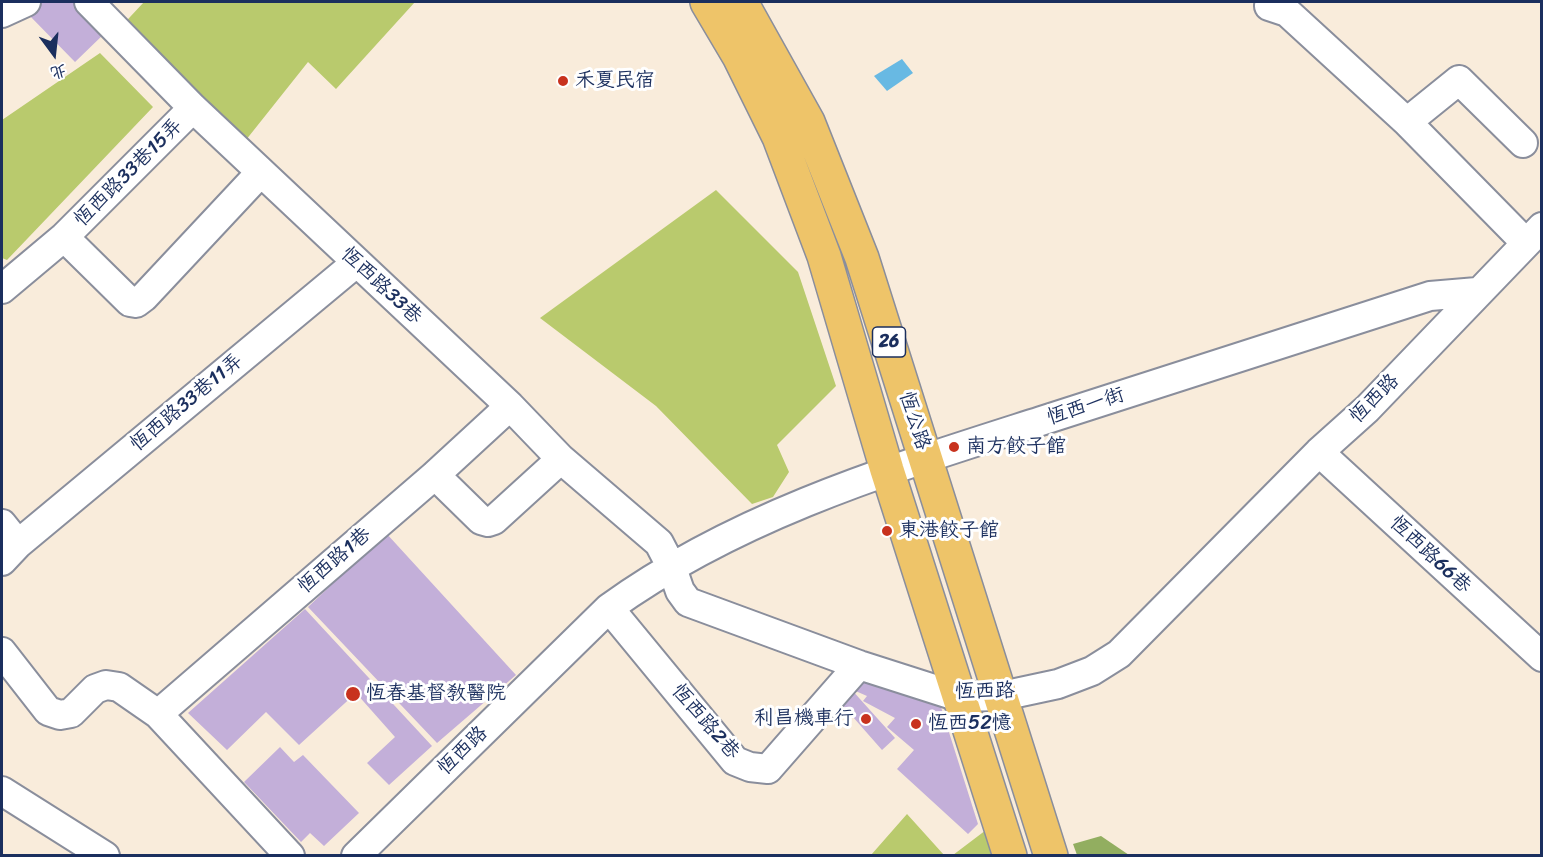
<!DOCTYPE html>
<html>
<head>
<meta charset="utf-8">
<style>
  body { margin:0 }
  #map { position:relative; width:1543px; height:857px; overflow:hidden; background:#f9ecdb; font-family:Sriracha,"LXGW WenKai TC",sans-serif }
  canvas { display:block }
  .frame { position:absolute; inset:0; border:3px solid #1b2f5e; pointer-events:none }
  .north { position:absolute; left:24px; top:24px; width:60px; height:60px; -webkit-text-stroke:4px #fff; paint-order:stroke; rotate:165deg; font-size:16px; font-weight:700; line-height:24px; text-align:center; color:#1b2f5e }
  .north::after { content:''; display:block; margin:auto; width:21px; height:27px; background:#1b2f5e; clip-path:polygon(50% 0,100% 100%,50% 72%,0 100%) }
</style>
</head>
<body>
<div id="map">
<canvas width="1543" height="857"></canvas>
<div class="frame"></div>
<div class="north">北</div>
</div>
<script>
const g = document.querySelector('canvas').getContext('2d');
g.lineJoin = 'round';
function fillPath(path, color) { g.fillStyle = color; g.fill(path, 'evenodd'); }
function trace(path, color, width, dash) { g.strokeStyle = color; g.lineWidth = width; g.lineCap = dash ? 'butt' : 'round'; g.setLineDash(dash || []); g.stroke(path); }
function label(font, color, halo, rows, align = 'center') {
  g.font = font + ' Sriracha,"LXGW WenKai TC",sans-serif'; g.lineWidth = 6; g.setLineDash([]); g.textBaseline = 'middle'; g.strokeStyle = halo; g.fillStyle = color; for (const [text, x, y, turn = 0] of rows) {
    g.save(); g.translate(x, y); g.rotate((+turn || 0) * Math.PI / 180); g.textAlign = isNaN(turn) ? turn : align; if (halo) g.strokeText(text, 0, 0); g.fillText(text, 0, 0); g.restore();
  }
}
const green = new Path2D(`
  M144,2H415L336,89L308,62L238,150L116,32Z
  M100,53L153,107L7,260L2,258V120Z
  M716,190L798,272L836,386L777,445L789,472L773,497L752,504L656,406L540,318Z
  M907,814L944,855H871Z
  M990,827L999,855H953Z`);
const forest = new Path2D(`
  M1101,836L1129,855H1077L1073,844Z`);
const water = new Path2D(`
  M902,59L913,73L887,91L874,76Z`);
const building = new Path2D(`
  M39,2H75L105,33L75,62L27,13Z
  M386,533L516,675L437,743L308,607Z
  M305,609L432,746L389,785L367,763L395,737L356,693L299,745L266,712L227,750L188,713Z
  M857,676L941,707L978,824L968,834L897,769L914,750L887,727L895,718L863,701L867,696L851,689Z
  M851,689L895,738L882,750L838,700Z
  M280,747L294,762L303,755L359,813L324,846L310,833L301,842L244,782Z`);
const minor = new Path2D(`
  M89,2L193,108L510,406L561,459L659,543L672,568L680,591L688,602L859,665L959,697L1002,696L1058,684L1092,671L1119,654L1319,452L1367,409L1542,227
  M1269,6L1287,12L1407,122
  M2,13L26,2
  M1523,143L1459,80L1407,122L1526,243
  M64,237L130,302L136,303L144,297L261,172
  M2,289L64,237L193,108
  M1319,452L1542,657
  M435,475L481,520L488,522L494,520L561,459
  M2,524L18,544
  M2,561L18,544L356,263
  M609,608L735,761L750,767L768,769L859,665
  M2,652L48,711L60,715L71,713L95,689L106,685L119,687L158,714L290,856
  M158,714L435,475L510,406
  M2,791L105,856
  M356,856L609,608C738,515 891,469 1041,421C1170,379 1300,338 1430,296L1477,292`);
const major = new Path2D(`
  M707,2L739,56L779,137L824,256L887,470L1010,856
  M741,2L808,122L862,258L1051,856`);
const markers = [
  [563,81,6,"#c8321e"],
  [954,447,6,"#c8321e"],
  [887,531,6,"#c8321e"],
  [353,694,8,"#c8321e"],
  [866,719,6,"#c8321e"],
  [916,724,6,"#c8321e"]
];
const shields = [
  [889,342,33]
];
const shieldNames = [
  ["26",889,342]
];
const poiNames = [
  ["禾夏民宿",575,81],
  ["南方餃子館",966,447],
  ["東港餃子館",899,531],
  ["恆春基督教醫院",366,694],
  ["利昌機車行",854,719,"right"],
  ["恆西52憶",928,724]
];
const streetNames = [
  ["恆西路33巷15弄",129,173,-45],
  ["恆西路33巷",381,286,43],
  ["恆西路",1375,399,-45],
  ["恆西路33巷11弄",187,403,-40],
  ["恆西一街",1086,407,-18],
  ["恆公路",914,421,72],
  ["恆西路66巷",1430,555,43],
  ["恆西路1巷",335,561,-41],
  ["恆西路",985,692,-1],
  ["恆西路2巷",705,722,49],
  ["恆西路",463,751,-44]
];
fillPath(green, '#b9ca6d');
fillPath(forest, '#92ae60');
fillPath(water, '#68b9e3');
fillPath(building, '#c3afd9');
trace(minor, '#8a8e9c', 32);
trace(major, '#8a8e9c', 36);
trace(minor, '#fff', 28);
trace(major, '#eec469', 33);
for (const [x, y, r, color] of markers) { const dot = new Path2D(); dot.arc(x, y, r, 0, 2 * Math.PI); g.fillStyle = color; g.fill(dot); trace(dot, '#fff', 2); }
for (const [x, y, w] of shields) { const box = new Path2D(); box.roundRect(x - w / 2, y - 15, w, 30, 4.5); g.fillStyle = '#fff'; g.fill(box); trace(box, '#1b2f5e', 1.5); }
label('bold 18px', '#1b2f5e', null, shieldNames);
label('20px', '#1b2f5e', '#fff', poiNames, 'left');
label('20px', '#1b2f5e', '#fff', streetNames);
</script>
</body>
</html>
